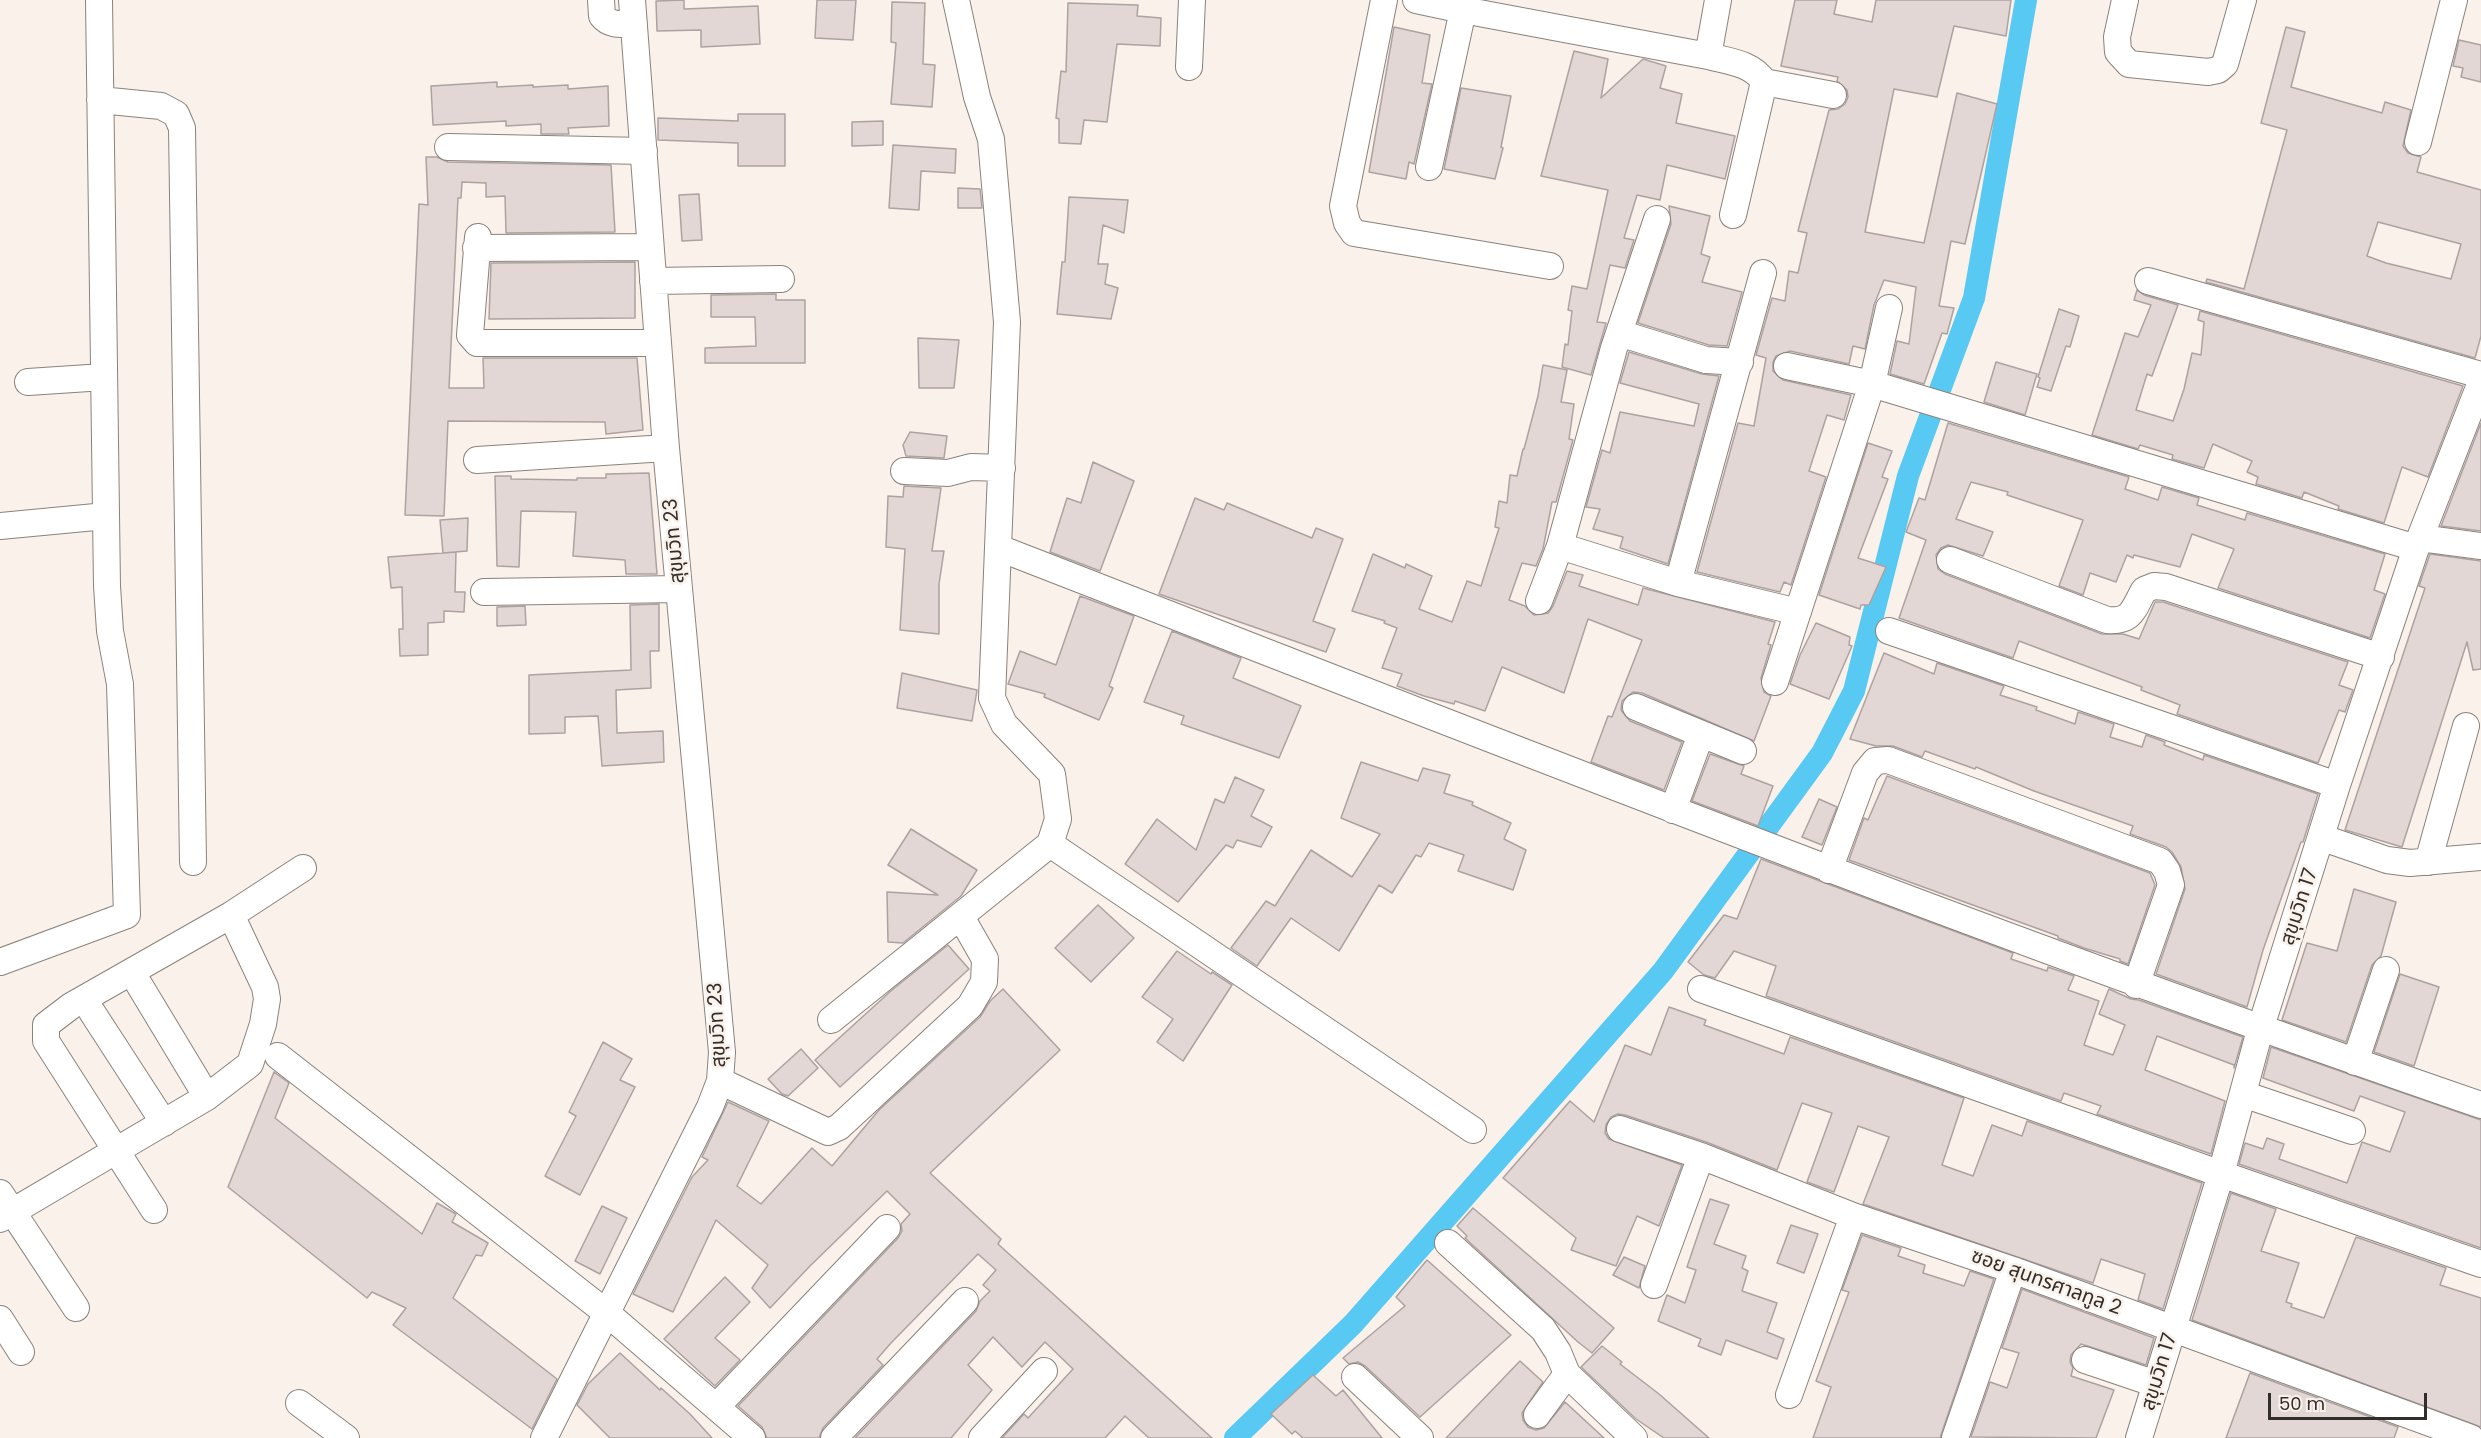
<!DOCTYPE html>
<html>
<head>
<meta charset="utf-8">
<style>
  body { margin:0 }
  #map { position:relative; width:2481px; height:1438px; overflow:hidden; background:#faf1ea; font-family:Poppins,sans-serif }
  canvas { display:block }
  .scale { position:absolute; left:2268px; top:1393px; width:159px; height:27px; box-sizing:border-box; border:3px solid #302d2a; border-top:0; padding-left:8px; font-size:18px; line-height:21px; white-space:nowrap; color:#302d2a; -webkit-text-stroke:4px #faf1ea; paint-order:stroke }
</style>
</head>
<body>
<div id="map">
<canvas width="2481" height="1438"></canvas>
<div class="scale">50 m</div>
</div>
<script>
const g = document.querySelector('canvas').getContext('2d');
g.lineJoin = 'round';
function trace(path, color, width, dash) { g.strokeStyle = color; g.lineWidth = width; g.lineCap = dash ? 'butt' : 'round'; g.setLineDash(dash || []); g.stroke(path); }
function fillPath(path, color) { g.fillStyle = color; g.fill(path, 'evenodd'); }
function label(font, color, halo, rows, align = 'center') {
  g.font = font + ' Poppins,"Noto Sans Thai",sans-serif'; g.lineWidth = 5; g.setLineDash([]); g.textBaseline = 'middle'; g.strokeStyle = halo; g.fillStyle = color; for (const [text, x, y, turn = 0] of rows) {
    g.save(); g.translate(x, y); g.rotate((+turn || 0) * Math.PI / 180); g.textAlign = isNaN(turn) ? turn : align; if (halo) g.strokeText(text, 0, 0); g.fillText(text, 0, 0); g.restore();
  }
}
const canal = new Path2D(`
  M1235,1438L1353,1324L1663,971L1822,753L1854,691L1908,476L1974,298L2026,0`);
const building = new Path2D(`
  M684,0V9L758,6L760,44L701,47V30L657,31L656,1Z
  M817,0H856L853,40L815,38Z
  M1795,0H1837L1834,14L1872,22L1876,0H2011L2006,36L1954,26L1937,97L1894,89L1865,232L1924,243L1957,93L1997,104L1965,244L1951,241L1939,306L1954,308L1947,334L1942,333L1924,384L1890,374L1897,341L1909,344L1916,287L1884,280L1874,305L1865,349L1853,346L1849,364L1790,351L1776,356L1773,362V371L1783,380L1851,395L1844,420L1827,415L1809,471L1826,477L1791,585L1784,582L1780,592L1697,572L1738,423L1754,426L1766,358L1756,355L1772,298L1785,301L1789,271L1798,273L1807,233L1798,231L1829,110L1838,109L1845,104L1848,97L1847,90L1837,81L1838,77L1781,66Z
  M892,2L925,3L923,64L935,65L932,107L891,104L896,43L891,42Z
  M1068,3L1138,5L1137,16L1161,18L1160,46L1117,44L1107,122L1084,120L1081,144L1059,143V119L1056,118L1061,71L1066,72Z
  M1394,27L1430,35L1422,83L1432,84L1414,164L1409,162L1406,179L1369,172Z
  M2286,27L2305,32L2291,87L2382,113L2385,102L2411,110L2403,146L2408,153L2421,157L2417,172L2481,190V336L2475,358L2206,282L2207,279L2244,289L2287,130L2261,123ZM2378,222L2461,244L2451,279L2386,263L2367,256Z
  M2459,40L2481,45V82L2461,77L2463,68L2453,66Z
  M1574,51L1608,59L1601,98L1643,59L1666,66L1660,88L1682,94L1676,123L1735,136L1725,179L1667,165L1660,200L1637,195L1624,238L1634,240L1625,268L1610,265L1597,322L1606,323L1591,375L1562,367L1565,344L1568,345L1572,311L1568,310L1572,286L1587,289L1608,190L1541,176Z
  M497,82V87L533,85V87L568,85V89L608,86L609,126L568,128L569,134H541V124L506,126V121L433,125L431,86Z
  M1461,88L1511,96L1501,147L1503,148L1495,179L1444,169Z
  M738,114H785V166H738V143L658,140V118L738,121Z
  M883,121V145L852,146V122Z
  M893,145L956,149L955,173L921,171L919,210L889,208Z
  M426,157H437L448,162L611,165L615,232L506,233L505,196L486,197V183L462,182L461,198H458L449,388H484L483,358H637L643,430L606,434L605,422L448,421L444,516L405,515L419,204L428,205Z
  M958,188L980,189L982,208H958Z
  M699,194L702,240L682,241L679,195Z
  M1069,197L1128,200L1124,233L1103,225L1098,264H1108L1105,284L1118,288L1111,319L1057,314L1062,262H1065Z
  M1669,206L1710,216L1701,254L1710,257L1702,282L1742,292L1727,346L1709,345L1638,323L1671,224Z
  M635,262V318L489,319L491,263Z
  M2137,290L2144,295L2178,305L2152,376L2147,374L2136,410L2173,421L2184,389L2192,353L2201,355L2204,322L2198,320L2200,311L2463,386L2428,477L2402,467L2384,523L2338,509L2339,506L2304,492L2302,498L2256,484L2258,477L2247,472L2252,461L2213,444L2204,468L2172,459L2173,455L2140,445L2138,449L2092,435L2125,333L2138,337L2151,305L2134,300Z
  M776,294V300H805V363H705V348L756,346L755,317H711V295Z
  M2059,309L2079,316L2070,347L2066,346L2051,391L2037,387L2040,378L2038,377Z
  M918,338L959,340L954,388H919Z
  M1629,352L1702,374L1719,376L1668,564L1620,548L1623,537L1593,529L1600,509L1586,507L1602,450L1610,453L1620,412L1694,426L1699,404L1620,383Z
  M1996,362L2037,374L2025,415L1984,402Z
  M1543,365L1567,370L1561,402L1574,404L1569,439L1573,440L1556,502H1552L1543,549L1536,566L1522,563L1509,600L1525,606L1534,615L1548,613L1553,606L1567,571L1583,575L1579,586L1638,605L1643,588L1775,622L1768,644L1771,645L1761,678L1764,692L1771,696L1754,741L1642,693L1633,692L1622,701L1621,710L1630,721L1682,742L1664,790L1591,762L1608,716L1612,717L1642,640L1588,619L1564,693L1502,667L1485,711L1455,701L1454,704L1424,696L1397,686L1402,674L1382,668L1397,628L1384,623L1385,621L1352,611L1373,554L1405,568L1406,564L1432,576L1419,609L1452,622L1467,581L1481,586L1499,528L1495,527L1499,501L1507,503L1510,475L1517,476L1523,449H1524L1538,396Z
  M1948,423L2129,477L2125,489L2158,500L2162,487L2199,498L2197,505L2245,520L2247,513L2385,554L2374,590L2385,594L2370,638L2218,588L2234,549L2192,534L2180,567L2134,555L2133,558L2127,555L2116,582L2090,573L2083,595L2059,586L2083,520L2007,495L2008,492L1971,482L1956,519L1993,532L1983,556L1948,545L1941,548L1936,555L1938,569L1945,574L2102,634H2123L2139,639L2155,602H2163L2348,662L2339,685L2353,690L2345,712L2339,710L2318,763L2177,714L2180,705L2141,690L2142,687L2019,641L2013,658L1899,618L1926,540L1906,532L1919,498L1925,500Z
  M2481,423V531L2441,526Z
  M910,432L947,436L944,458L906,456L903,445Z
  M1868,443L1892,451L1882,477L1888,479L1858,558L1886,567L1869,605H1861L1860,609L1819,595Z
  M1093,462L1134,481L1100,571L1050,552L1067,498L1081,503Z
  M649,473L657,574H626L625,560L573,556L576,512L521,511L519,567L497,566L495,476H511V479L577,480V478H606V474Z
  M904,486L941,488L932,551H944L939,584V634L900,630L905,549L886,547L888,496L903,497Z
  M1195,498L1224,510L1227,503L1312,538L1316,528L1343,539L1313,621L1335,629L1326,652L1159,594Z
  M468,518L467,551L443,553L440,520Z
  M456,552L455,592H465L464,612L444,611V622L428,623V655L400,656L399,629H403L402,587L391,588L388,557Z
  M2430,554L2481,561V669L2473,670L2467,642L2402,847L2345,830L2425,588L2419,586Z
  M1080,596L1134,616L1109,686L1113,688L1099,720L1044,697L1045,694L1008,684L1020,651L1056,665Z
  M659,604V651H650L651,688L616,690L617,733L663,731L664,762L602,766L598,716L565,717V733L529,734V675L631,670L630,605Z
  M525,606L526,625L497,626V607Z
  M1816,623L1850,637L1849,645L1852,646L1829,699L1790,684L1800,655Z
  M1172,631L1241,658L1233,678L1301,706L1279,758L1181,724L1184,716L1144,702Z
  M1884,653L1934,674L1937,663L2004,686L2000,695L2037,707L2036,710L2075,724L2078,712L2114,724L2110,737L2142,747L2146,735L2165,742L2164,745L2203,760L2204,755L2318,794L2303,842H2301L2263,950L2247,1007L2156,974L2185,889L2181,867L2172,852L2166,847L2130,834L2133,826L2034,791L1976,767L1975,769L1925,751L1922,757L1893,746H1876L1850,739Z
  M902,673L977,690L972,721L897,708Z
  M1710,754L1744,766L1741,774L1773,786L1758,826L1692,801Z
  M1361,762L1418,781L1423,768L1450,775L1444,793L1473,802L1472,805L1511,823L1504,839L1526,850L1513,890L1458,871L1464,855L1429,843L1421,857L1416,855L1392,893L1379,885L1339,951L1291,918L1257,966L1231,948L1266,901L1275,906L1311,850L1352,877L1380,834L1341,818Z
  M1887,776L2150,873L2155,885L2128,964L2120,961V959L2084,948L2058,938V936L1849,860L1864,818L1868,820Z
  M1235,777L1264,790L1251,816L1272,827L1261,847L1237,840L1233,848L1226,845L1178,902L1125,864L1157,819L1196,850L1215,799L1224,803Z
  M1819,799L1837,807L1822,845L1802,837Z
  M911,829L977,870L961,896L903,943L888,942L887,892L938,895L888,865Z
  M1761,859L2013,953L2011,959L2047,971L2048,967L2074,976L2068,990L2099,1001L2084,1045L2113,1055L2125,1025L2099,1014L2109,989L2131,999L2139,1000L2243,1037L2234,1068V1065L2157,1036L2145,1070L2225,1101L2211,1154L2097,1114L2101,1106L2064,1093L2061,1101L1766,996L1776,966L1734,951L1715,978L1704,975L1688,962L1724,915L1737,919Z
  M2354,889L2396,902L2381,956L2372,965L2346,1042L2282,1020L2307,943L2337,951Z
  M1098,905L1134,938L1091,982L1055,948Z
  M948,945L969,969L840,1087L815,1060L892,990Z
  M1177,951L1211,974L1212,972L1232,985L1183,1061L1157,1042L1173,1019L1142,997Z
  M2400,974L2439,987L2414,1066L2374,1052Z
  M1003,989L1060,1050L930,1173L1001,1239L998,1244L1212,1438H1149L1125,1416L1105,1438H1002L1024,1414L1028,1418L1073,1369L1045,1342L1022,1367L993,1337L968,1365L992,1390L951,1438H855L976,1311L980,1301L990,1291L983,1285L996,1270L978,1254L891,1343L877,1359L883,1365L823,1428L819,1438H767L762,1427L738,1406L898,1238L902,1231L901,1224L910,1214L887,1191L810,1266L770,1308L752,1288L768,1265L716,1220L673,1312L633,1294L692,1177L708,1160L702,1157L728,1102L769,1121L737,1186L761,1204L812,1148L832,1166L879,1110L980,1017L990,1001Z
  M1669,1007L1706,1020L1704,1025L1784,1054L1790,1037L1964,1098L1942,1165L1973,1176L1992,1125L2022,1136L2027,1121L2202,1183L2163,1309L2138,1300L2145,1274L2101,1259L2093,1283L1863,1204L1889,1137L1858,1126L1834,1192L1807,1182L1832,1113L1802,1103L1777,1170L1706,1142L1625,1115L1618,1114L1611,1117L1606,1125L1605,1133L1609,1139L1682,1165L1659,1226L1637,1216L1616,1266L1571,1250L1576,1238L1503,1178L1570,1101L1594,1122L1625,1045L1651,1055Z
  M603,1042L632,1059L620,1080L635,1087L580,1195L545,1176L576,1116L569,1112Z
  M2271,1047L2481,1120V1248L2239,1164L2245,1143L2263,1149L2267,1138L2284,1144L2279,1159L2347,1183L2362,1142L2390,1152L2405,1112L2360,1096L2354,1111L2263,1078Z
  M801,1049L818,1068L788,1096L782,1094L768,1079Z
  M274,1072L289,1083L275,1118L422,1234L437,1203L456,1214L452,1222L488,1243L482,1256L476,1255L453,1298L557,1379L532,1429L393,1325L406,1308L372,1292L367,1298L228,1187Z
  M2231,1193L2276,1209L2261,1251L2299,1263L2286,1302L2292,1304L2291,1307L2324,1318L2356,1237L2446,1268L2440,1285L2481,1298V1427L2192,1320Z
  M1710,1199L1729,1205L1714,1244L1746,1256L1742,1268L1748,1271L1742,1291L1777,1303L1767,1332L1784,1339L1777,1359L1726,1340L1721,1355L1698,1346L1701,1339L1658,1321L1667,1295L1685,1303L1696,1270L1687,1267Z
  M602,1206L627,1218L600,1274L575,1261Z
  M1473,1208L1614,1328L1592,1353L1578,1342L1465,1238L1467,1236L1457,1226Z
  M1791,1225L1818,1234L1804,1273L1777,1263Z
  M1862,1235L1901,1248L1898,1256L1925,1265L1923,1273L1964,1286L1970,1271L1994,1279L1940,1438H1813L1831,1387L1816,1381L1849,1292L1842,1290Z
  M1624,1257L1645,1266L1639,1288L1613,1275Z
  M1427,1260L1511,1335L1420,1417L1365,1366L1358,1362L1349,1364L1343,1358L1405,1306L1396,1297Z
  M725,1277L750,1302L715,1338L740,1360L715,1386L664,1339Z
  M2022,1289L2154,1338L2146,1365L2081,1344L2071,1355L2070,1362L2073,1368L2071,1376L2114,1390L2096,1438L1971,1437L1990,1382L2007,1388L2019,1353L2002,1348Z
  M1602,1346L1622,1362L1620,1364L1659,1394L1709,1438H1664L1636,1419L1581,1367Z
  M620,1353L660,1390L661,1388L690,1414L712,1438H610L577,1405L588,1384Z
  M1520,1361L1543,1382L1522,1413L1523,1420L1528,1427L1536,1430L1544,1428L1565,1402L1604,1438H1446Z
  M2250,1373L2398,1427L2394,1438H2226Z
  M1313,1375L1336,1396L1343,1390L1382,1438H1303L1295,1431L1292,1434L1271,1414Z`);
const minor = new Path2D(`
  M601,0L602,16C610,26 622,24 634,24
  M1384,0L1343,206L1347,223L1354,233L1550,266
  M1416,0L1463,10
  M1718,0L1708,56C1727,61 1753,63 1764,82L1733,215
  M2125,0L2117,37L2118,52L2129,64L2208,72L2218,70L2225,64L2243,0
  M1189,67L1192,0
  M1764,82L1833,95
  M100,100L161,106L176,114L182,128L193,862
  M2418,142L2454,0
  M448,147L644,151
  M1429,167L1463,10L1708,56
  M478,237L470,335L477,343H658
  M476,248L650,247
  M653,281L781,279
  M2148,281L2481,375
  M1619,333L1706,360L1740,362
  M1787,366L1872,384L2416,548
  M28,382L104,377
  M477,460L666,448
  M904,471L948,473L971,467L1002,468
  M0,526L106,516
  M2420,538L2481,546
  M1560,546L1678,583L1798,612
  M999,548C1491,739 1982,934 2481,1105
  M1950,560L2107,620C2132,622 2133,610 2144,590L2154,586L2166,587L2381,657
  M1678,583L1763,273
  M484,592L679,589
  M1539,601L1560,546L1614,348L1657,219
  M1889,631L2337,785
  M1775,682L1872,384L1889,308
  M1636,707L1743,751
  M1673,810L1701,734
  M2323,838L2387,860L2410,863L2481,857
  M1050,844L1473,1130
  M2428,862L2466,726
  M1829,870L1865,773L1875,761L1888,760L2160,861L2167,871L2171,885L2136,985
  M0,962L127,915L120,684L110,631L107,586L99,0
  M137,981L207,1097
  M1701,989L2221,1174L2481,1264
  M92,1012L164,1123
  M831,1020L1050,844L1058,819L1052,774L1004,724L992,698L1007,322L991,139L977,97L956,0
  M278,1056L608,1314L752,1438
  M2355,1062L2386,970
  M720,1081L828,1132L839,1127L970,1006L984,982L985,959L961,917
  M2243,1094L2352,1131
  M1620,1129L1701,1156L1853,1216L2013,1270L2471,1438
  M0,1193L76,1308
  M154,1210L46,1041V1025L71,1006L231,915L303,868
  M0,1219L207,1097L250,1064L263,1024L267,999L265,987L231,915
  M1448,1243L1543,1329L1558,1352L1567,1374L1634,1438
  M1654,1285L1701,1156
  M0,1319L21,1352
  M2085,1360L2156,1384
  M1355,1377L1420,1438
  M1789,1395L1853,1216
  M299,1403L346,1438
  M717,1406L887,1228
  M1537,1415L1567,1374
  M544,1438L710,1107L720,1081L722,1052L666,448L632,0
  M834,1438L965,1301
  M982,1438L1044,1371
  M1955,1438L2013,1270
  M2139,1438L2221,1174L2260,1030L2337,785L2416,548L2481,382`);
const streetNames = [
  ["สุขุมวิท 23",675,541,-95],
  ["สุขุมวิท 17",2300,907,-72],
  ["สุขุมวิท 23",718,1025,-93],
  ["ซอย สุนทรศาลทูล 2",2046,1283,20],
  ["สุขุมวิท 17",2160,1372,-73]
];
trace(canal, '#57c9f2', 22);
fillPath(building, '#e3d7d5');
trace(building, '#ada2a1', 1.5);
trace(minor, '#8a827c', 28);
trace(minor, '#fff', 26);
label('20px', '#302d2a', '#faf1ea', streetNames);
</script>
</body>
</html>
